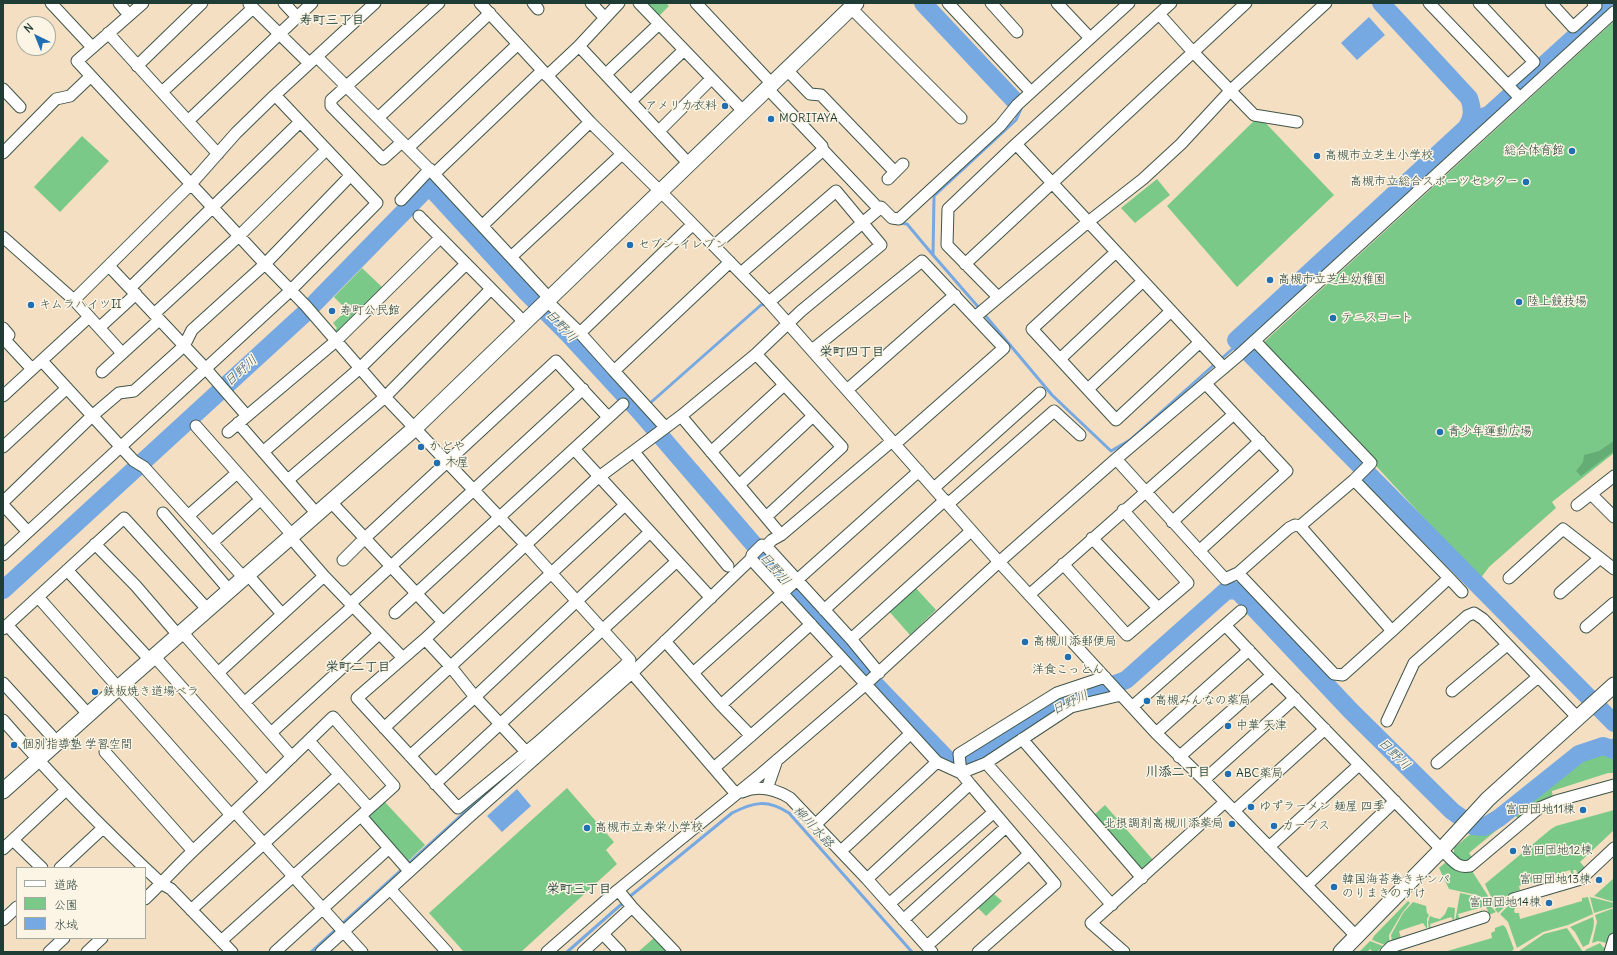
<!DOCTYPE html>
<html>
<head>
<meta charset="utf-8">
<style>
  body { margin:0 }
  #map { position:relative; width:1617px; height:955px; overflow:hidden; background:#f4dfc2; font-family:Delius,"Klee One",sans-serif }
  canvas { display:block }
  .frame { position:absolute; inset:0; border:4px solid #1f3d34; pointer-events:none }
  .legend { position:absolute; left:16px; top:867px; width:130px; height:72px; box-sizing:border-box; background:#fcf5e5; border:1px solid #a4ab9e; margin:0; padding:5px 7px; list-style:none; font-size:12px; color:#1f3d34 }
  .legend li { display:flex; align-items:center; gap:8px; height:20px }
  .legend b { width:20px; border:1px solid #a4ab9e }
  .north { position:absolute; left:16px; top:16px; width:40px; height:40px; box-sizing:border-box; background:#fcf5e5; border:1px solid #a4ab9e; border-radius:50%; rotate:317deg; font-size:11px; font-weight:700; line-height:16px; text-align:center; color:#1f3d34 }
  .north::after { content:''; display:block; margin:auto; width:14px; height:18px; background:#1f6fb2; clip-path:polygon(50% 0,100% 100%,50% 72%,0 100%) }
</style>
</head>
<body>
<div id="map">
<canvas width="1617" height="955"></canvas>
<div class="frame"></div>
<ul class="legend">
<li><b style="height:5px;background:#fff"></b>道路</li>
<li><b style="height:11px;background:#7bc989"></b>公園</li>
<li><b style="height:11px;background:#76a9e2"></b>水域</li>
</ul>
<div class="north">N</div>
</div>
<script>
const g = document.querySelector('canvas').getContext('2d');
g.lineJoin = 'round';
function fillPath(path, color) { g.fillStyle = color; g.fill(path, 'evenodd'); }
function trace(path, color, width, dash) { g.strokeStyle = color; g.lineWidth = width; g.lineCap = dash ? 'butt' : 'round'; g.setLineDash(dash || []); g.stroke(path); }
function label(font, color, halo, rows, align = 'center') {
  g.font = font + ' Delius,"Klee One",sans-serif'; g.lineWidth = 3; g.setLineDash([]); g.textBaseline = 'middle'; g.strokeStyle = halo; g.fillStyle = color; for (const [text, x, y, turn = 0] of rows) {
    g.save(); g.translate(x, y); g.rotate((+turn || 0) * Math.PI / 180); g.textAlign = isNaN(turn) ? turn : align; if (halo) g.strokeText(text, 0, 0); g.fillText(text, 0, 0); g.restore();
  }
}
const green = new Path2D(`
  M644,3H666L669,6L658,17Z
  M1614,21V453L1552,502L1556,508L1489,567L1480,579L1263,343Z
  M1259,116L1334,195L1237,287L1167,206Z
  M82,136L109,161L60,212L34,187Z
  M1157,179L1170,195L1135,223L1121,208Z
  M362,268L382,287V290L339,333H335L334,332L337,328L333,323L347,310L334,297Z
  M914,586L936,610L910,635L887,609Z
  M1601,750L1614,754V773H1608L1552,791L1553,799L1520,821L1515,815L1469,853L1473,859L1468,862L1459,860L1454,855V848L1475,830H1483L1495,828L1578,761L1589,754Z
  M567,788L614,842L606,850L617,864L521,952H464L429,913Z
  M383,800L425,845L406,863L367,820V814Z
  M1105,805L1154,861L1145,870H1140L1094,815Z
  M1614,810V830L1580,862L1587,870L1579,877L1576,870H1573L1574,875L1572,876L1570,870L1519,886L1520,890L1513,892V895L1492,899L1485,884L1551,829L1556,826Z
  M1446,862C1454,870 1460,873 1472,871L1488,896L1489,902L1477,895L1449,889L1439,868Z
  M1614,878V902L1594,896Z
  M1460,893C1474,895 1487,901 1496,912L1489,915L1486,906L1458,914L1460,921L1455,922Z
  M994,894L1002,901L986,916L978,908Z
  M1588,897L1593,914L1568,925L1543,932L1517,948L1508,922L1500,914L1510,904L1515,902L1516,907L1514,910L1515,913H1519L1520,919L1582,901V898Z
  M1590,897L1614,903V907L1594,913Z
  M1512,900L1498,913L1491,904V901Z
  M1408,901L1410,903L1402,913L1389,935L1390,947L1372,940L1374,936Z
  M1413,902L1426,906L1427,913L1429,915L1427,919V929L1423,923L1399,931L1401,938L1392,942L1391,935L1403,913Z
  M1448,907L1455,908L1454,921L1451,917L1430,924L1431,928L1429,929L1428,922L1430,916L1435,918L1440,919L1445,914Z
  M1614,908V931L1610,944L1598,941L1592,943L1597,922L1595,915Z
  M1593,917C1596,925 1591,935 1589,944L1583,947L1575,932L1570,927Z
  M1503,925L1506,928L1514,949L1511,952H1444L1492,938L1491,933L1495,931V928Z
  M1567,928L1583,952L1519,951L1544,934Z
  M655,937L669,952H638Z
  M1370,941L1383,946L1377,952H1373L1370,949L1367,952H1359Z
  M1600,943L1603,947L1608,949L1607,952H1586L1585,950Z`);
const forest = new Path2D(`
  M1614,441V451L1581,476L1576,471L1583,462L1584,455L1599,451Z`);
const water = new Path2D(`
  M1369,17L1385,35L1357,60L1341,43Z
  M1608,713L1614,719V733L1601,718Z
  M1614,736V752L1604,749L1594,751L1591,742L1612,739Z
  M517,789L531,806L502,832L487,816Z`);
const stream = new Path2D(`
  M900,223L907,224L933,255
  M980,309L933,255L934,196L1016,120L1021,109L1014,100
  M984,314L1052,395L1111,451L1130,440L1216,363
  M1220,360L1239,343
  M640,412L761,305L766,304
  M628,898L732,813C754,802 767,799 789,813L912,952
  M311,952L499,781
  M567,952L624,902`);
const river = new Path2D(`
  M923,3L1014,100
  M1381,3L1469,98C1473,109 1473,117 1467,127L1236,340L1614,723
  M1467,127L1475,120L1490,114L1612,3
  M3,590L304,314L429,186L526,292L569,335L640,412L866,675L948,760L961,763L973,759L1066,702L1126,680L1227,590L1238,591L1350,710L1452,811L1473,826L1484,827L1499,818L1579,754L1603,746L1614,750`);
const street = new Path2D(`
  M51,3L92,47
  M119,3L129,15
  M143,3L77,61L265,264L306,306L385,397L525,544L630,660L625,665L736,794
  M284,3L297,17
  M480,3L590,122L672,203L769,302L999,562L1156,733L1204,780L1357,937
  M533,3L538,9
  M591,3L605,18
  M639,3L743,111
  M696,3L772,84
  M948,3L1031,92
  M991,3L1017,32
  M1057,3L1090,38
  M1429,3L1520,98
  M1479,3L1534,62L1508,85
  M1551,3L1573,27L1596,6L1593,3
  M249,4L309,63
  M851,8L961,118
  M1159,14L1193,52L1254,115L1297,122
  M108,33L218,154
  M579,46L689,164
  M317,57L434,174L549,298
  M137,66L202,3
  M787,70L810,94L821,95L895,172
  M606,74L659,24
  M547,76L579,46L619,3
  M767,88L822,146L823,150L879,209L881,207L892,218L899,219L1000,126L1017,105L1129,3
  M3,89L20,107
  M162,92L253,8
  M631,101L684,50
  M378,118L490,13
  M188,121L312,3
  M659,131L711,79
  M402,142L383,159L331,106V100L439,3
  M1016,144L1224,368
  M408,148L518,44
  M3,153L56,99L70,96L91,76
  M434,174L542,71
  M888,179L903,164
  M401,200L430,169
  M419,216L525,323
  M483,225L590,122
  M3,237L74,300L122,353
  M714,246L823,150
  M1116,252L1032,329L1116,420L1200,342
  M511,257L622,154
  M965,264L1246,3
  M109,266L206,369L247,416
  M130,288L300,122
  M998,297L947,245L948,209L1016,144L1171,3
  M74,300L191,184L236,133L275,95L375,3
  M547,301L580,333L614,371
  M769,302L879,209
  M154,314L239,236L326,150
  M975,317L1088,222L1143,179L1181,144L1231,90L1326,3
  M100,327L136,294
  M3,328L9,335L3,341
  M580,333L692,225
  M5,340L32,369
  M812,350L922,261L1004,348L895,444
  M756,354L842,447L766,517
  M1060,359L1143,281
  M42,361L120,446L134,461L144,467L244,578
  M102,372L159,320
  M1088,389L1171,311
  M847,390L955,295
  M3,396L89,317
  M681,416L781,535
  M238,423L317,514
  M196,426L293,536
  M665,427L614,371L730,262
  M228,432L336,341L440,238
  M3,447L67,388
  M574,449L711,598
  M263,452L360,368L466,264
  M634,452L728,566
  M711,452L784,385
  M1116,459L1225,579L1238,573L1334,674L1343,675L1392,631L1300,526
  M288,480L385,397L491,289
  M1354,480L1449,578L1392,631
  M739,485L813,416
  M934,488L1040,393
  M1591,494L1614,517
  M3,502L92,416L119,393L134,391L184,346L192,330L265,264L350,176
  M331,502L443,622
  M948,504L1054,411L1080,435
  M3,505L28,532
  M1577,505L1614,476
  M163,513L230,591
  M188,516L237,473
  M1172,522L1260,441
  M291,538L324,576L403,658
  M1092,538L1158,608
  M212,543L260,500
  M95,544L136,586L178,635
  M766,546L851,639L879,673
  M1199,551L1287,471L1206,384
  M3,555L290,291L377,203L275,95
  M751,559L752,555L762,545L766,546L772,540L781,535L892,441
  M343,560L365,538L556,361L608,417
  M1063,564L1127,635L1188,583L1123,510
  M67,570L150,660
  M1238,573L1289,528L1295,525L1300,526L1306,521L1354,480L1371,463L1255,341
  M248,575L282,614
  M1449,578L1462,592
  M1509,578L1563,529L1614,569
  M1560,593L1600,558
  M1029,595L1234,414
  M38,597L231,815
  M350,604L583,389
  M824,610L945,500
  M395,613L623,404
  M7,625L88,714
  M1225,625L1272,675L1446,854C1455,863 1458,868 1470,866L1539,808L1556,801L1614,785
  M1586,627L1614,603
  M3,629L124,518L208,610
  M182,632L292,757
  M425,639L451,667L475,697L530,756
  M851,639L971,531
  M665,641L721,705L751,736
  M154,656L266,782
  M625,665L537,743L458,808L357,698L425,639L595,480L681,416L756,354L801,311L881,245L836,191L741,273
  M218,673L324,576
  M693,673L919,471
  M3,683L57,742
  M1452,691L1507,645
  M244,703L353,606
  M721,705L811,624
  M1132,707L1241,611
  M3,720C53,778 106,832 162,884L171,889L232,952
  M1387,721L1414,663L1467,616L1474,613L1483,619L1578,718
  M384,728L625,505
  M271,733L379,634
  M1156,733L1249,650
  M1022,739L1142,878
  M309,741L369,808
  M105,752L193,851
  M410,756L475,697L650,532
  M1179,757L1272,675
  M986,763L1112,905
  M1437,763L1538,677
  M714,768L841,657
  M1204,780L1295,698
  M435,784L677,561
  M970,784L1055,884L978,952
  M767,789L777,760
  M742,792C758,785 775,789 790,798L867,879L932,952
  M1234,811L1325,729
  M235,812L362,952
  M361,816L409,871
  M816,824L910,734
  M13,840L42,868
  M1269,847L1359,765
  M3,849L66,790
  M841,851L937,762
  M60,868L103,828
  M867,879L970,784L961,773L959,754L1057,693L1105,677
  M1307,885L1395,801
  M390,889L447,952
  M618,890L632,907L675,952
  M145,899C162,883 177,866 194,850C241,806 287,762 333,717L394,786L221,941
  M1513,899L1581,879L1614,848
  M889,904L994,812
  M191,910L339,775
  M3,920L17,907
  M903,920L1006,827
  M603,934L620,952
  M927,946L1029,854
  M49,952L64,938
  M87,952L102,938
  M275,952L388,849
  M321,952L468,818L632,673L751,559L937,762L961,773L986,763L1071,707L1121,695
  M547,952L618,890L761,774L866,684L999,562L1116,459L1239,355L1614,12
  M583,952L632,907
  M1124,952L1091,923L1225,802
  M1386,952L1391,947L1484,917
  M1610,952L1614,939`);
const secondary = new Path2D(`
  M3,791L118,688L415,428L856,3
  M1341,952L1442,849L1488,799L1614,685`);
const markers = [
  [725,106,4,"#1f6fb2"],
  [771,119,4,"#1f6fb2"],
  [1572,151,4,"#1f6fb2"],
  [1317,156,4,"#1f6fb2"],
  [1526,182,4,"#1f6fb2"],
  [630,245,4,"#1f6fb2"],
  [1270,280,4,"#1f6fb2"],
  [1519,302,4,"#1f6fb2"],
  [31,305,4,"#1f6fb2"],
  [332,311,4,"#1f6fb2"],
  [1333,318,4,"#1f6fb2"],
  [1440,432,4,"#1f6fb2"],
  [421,447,4,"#1f6fb2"],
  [437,463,4,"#1f6fb2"],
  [1025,642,4,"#1f6fb2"],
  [1068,657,4,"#1f6fb2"],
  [95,692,4,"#1f6fb2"],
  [1147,701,4,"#1f6fb2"],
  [1228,726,4,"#1f6fb2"],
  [14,745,4,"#1f6fb2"],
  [1228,774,4,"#1f6fb2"],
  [1251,807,4,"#1f6fb2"],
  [1583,810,4,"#1f6fb2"],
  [1232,824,4,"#1f6fb2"],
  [1274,826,4,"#1f6fb2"],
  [587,828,4,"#1f6fb2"],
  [1513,851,4,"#1f6fb2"],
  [1599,880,4,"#1f6fb2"],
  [1334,887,4,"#1f6fb2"],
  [1549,903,4,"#1f6fb2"]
];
const poiNames = [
  ["アメリカ衣料",717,106,"right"],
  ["MORITAYA",779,119],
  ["総合体育館",1564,151,"right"],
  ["高槻市立芝生小学校",1325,156],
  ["高槻市立総合スポーツセンター",1518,182,"right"],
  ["セブン-イレブン",638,245],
  ["高槻市立芝生幼稚園",1278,280],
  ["陸上競技場",1527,302],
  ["キムラハイツII",39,305],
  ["寿町公民館",340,311],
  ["テニスコート",1341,318],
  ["青少年運動広場",1448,432],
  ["かどや",429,447],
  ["木屋",445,463],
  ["高槻川添郵便局",1033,642],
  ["洋食こっとん",1068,670,"center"],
  ["鉄板焼き道場ベラ",103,692],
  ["高槻みんなの薬局",1155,701],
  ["中華 天津",1236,726],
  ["個別指導塾 学習空間",22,745],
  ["ABC薬局",1236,774],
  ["ゆずラーメン 麺屋 四季",1259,807],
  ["富田団地11棟",1575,810,"right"],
  ["北摂調剤高槻川添薬局",1224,824,"right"],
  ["カーブス",1282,826],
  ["高槻市立寿栄小学校",595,828],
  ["富田団地12棟",1521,851],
  ["韓国海苔巻きキンパ",1342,880],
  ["のりまきのすけ",1342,894],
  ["富田団地13棟",1591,880,"right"],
  ["富田団地14棟",1541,903,"right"]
];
const neighbourhoodNames = [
  ["寿町三丁目",332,20],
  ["栄町四丁目",852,352],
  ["栄町二丁目",358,667],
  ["川添二丁目",1178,772],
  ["栄町三丁目",579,889]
];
const waterNames = [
  ["日野川",561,326,47],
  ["日野川",241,371,-42],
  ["日野川",775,569,49],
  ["日野川",1070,703,-25],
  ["日野川",1394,754,44],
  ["柳川水路",813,827,47]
];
fillPath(green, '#7bc989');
fillPath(forest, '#64ad75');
fillPath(water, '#76a9e2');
trace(stream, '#76a9e2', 3);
trace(river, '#76a9e2', 18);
trace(street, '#3f5549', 13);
trace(secondary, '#3f5549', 17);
trace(street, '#fff', 11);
trace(secondary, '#fff', 15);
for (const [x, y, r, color] of markers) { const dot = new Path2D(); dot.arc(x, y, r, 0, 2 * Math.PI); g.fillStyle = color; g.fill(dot); trace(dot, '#fcf5e5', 1.5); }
label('12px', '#1f3d34', '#fcf5e5', poiNames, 'left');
label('bold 13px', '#1f3d34', '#fcf5e5', neighbourhoodNames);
label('italic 13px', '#395d68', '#fcf5e5', waterNames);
</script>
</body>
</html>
